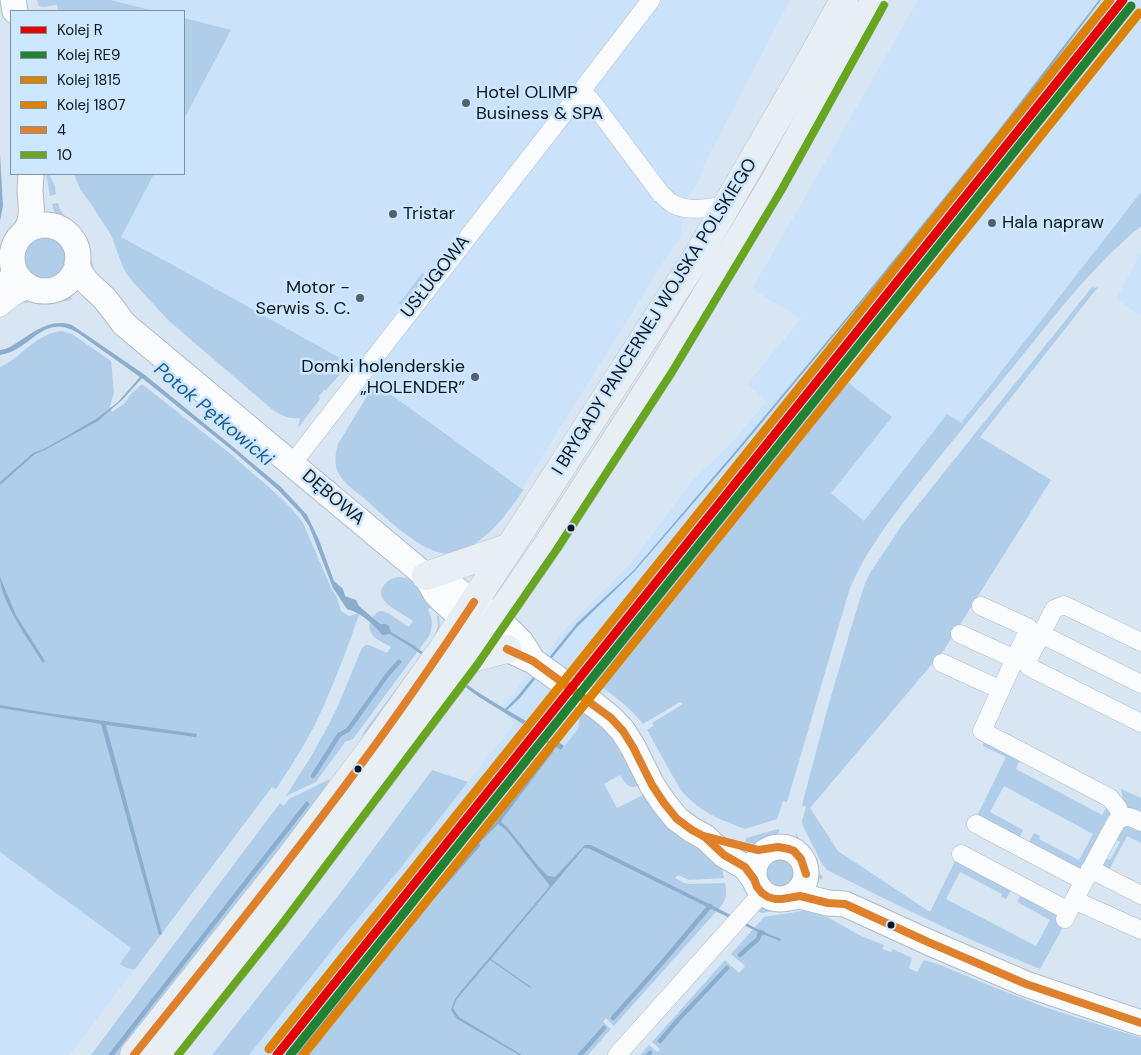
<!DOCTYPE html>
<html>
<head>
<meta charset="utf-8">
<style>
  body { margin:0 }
  #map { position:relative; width:1141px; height:1055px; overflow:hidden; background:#d8e6f4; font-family:"DM Sans",sans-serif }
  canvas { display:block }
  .legend { position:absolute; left:10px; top:10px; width:175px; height:165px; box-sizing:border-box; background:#cde7ff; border:1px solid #8093a5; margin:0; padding:6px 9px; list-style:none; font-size:15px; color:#0d161f }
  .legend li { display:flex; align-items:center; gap:10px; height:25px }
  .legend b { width:25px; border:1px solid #8093a5 }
</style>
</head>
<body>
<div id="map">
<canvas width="1141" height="1055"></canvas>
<ul class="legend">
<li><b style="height:6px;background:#e50000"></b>Kolej R</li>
<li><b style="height:6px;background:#238132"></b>Kolej RE9</li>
<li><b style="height:6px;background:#db8205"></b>Kolej 1815</li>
<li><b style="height:6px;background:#db8205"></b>Kolej 1807</li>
<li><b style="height:6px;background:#df812c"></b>4</li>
<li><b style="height:6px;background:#68a521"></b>10</li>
</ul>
</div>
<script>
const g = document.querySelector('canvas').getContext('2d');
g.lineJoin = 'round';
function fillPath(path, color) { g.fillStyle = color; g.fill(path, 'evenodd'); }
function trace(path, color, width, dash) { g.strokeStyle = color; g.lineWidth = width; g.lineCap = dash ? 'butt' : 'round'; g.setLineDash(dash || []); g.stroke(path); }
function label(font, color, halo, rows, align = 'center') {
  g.font = font + ' "DM Sans",sans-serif'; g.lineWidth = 5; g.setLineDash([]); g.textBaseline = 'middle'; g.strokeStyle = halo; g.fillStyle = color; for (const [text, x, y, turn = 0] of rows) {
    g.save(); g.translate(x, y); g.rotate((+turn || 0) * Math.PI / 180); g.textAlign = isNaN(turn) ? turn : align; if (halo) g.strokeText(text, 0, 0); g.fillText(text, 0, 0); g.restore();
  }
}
const built = new Path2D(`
  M110,0H790L703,167L705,171L690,194L686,202L680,240L674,245L522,489L348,363L182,270L120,237L154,174H184V119L231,30L184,18V11H155Z
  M918,0H1141V192L960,424L947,414L864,521L831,493L670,611L499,829L490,815L428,890L343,1000L325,1019L296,1055H249L344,935L403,865L514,724L501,709L529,673L568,626L631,563L692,481L733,441L766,402L747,384L801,319L752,289Z
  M1141,252V316L1116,299Z
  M0,852L131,948V969H135L70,1055H0Z`);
const green = new Path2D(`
  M37,0H110L155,11H58L57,5L43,7L39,6Z
  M184,18L231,30L184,119Z
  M46,174H49L55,186L56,194L50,196Z
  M74,174H154L121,237L182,270L347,362L346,368L326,390H324L319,396L320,399L298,428L300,418C289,419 282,416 273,410L169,321L133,282L126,273L123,267L111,235L91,204L80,189Z
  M1141,192V226C1086,271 1045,329 1000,383C973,415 947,448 921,480C894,515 866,549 849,591L787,802L783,801L777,819L745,829C719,819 699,812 680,789L647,730L654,726L652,723L683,704L680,702L643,724C629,706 611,694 593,680L836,373L892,417L831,493L864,521L947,414L961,423Z
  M58,203C61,218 77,225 84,238C89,247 91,259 94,269V274C90,268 86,263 83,257C81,251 81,244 77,238C68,224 56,223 52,204Z
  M23 258a22 22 0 1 1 44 0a22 22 0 1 1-44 0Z
  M423,272L425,280L407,304H399Z
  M1092,287L1095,288L1098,287L980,437L1051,480L944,650L810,808L838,851L930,912L956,859L1012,889L1006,899L1001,897L1002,894L960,872L946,899L1036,946L1050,920L1017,902L1021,894L1067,920L1040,969C967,940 897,905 827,870L821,862L803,826L802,821L806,807L802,805L826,714L851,628L865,583L870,573L902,525Z
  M60,294L68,296L73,299L67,301L29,302L23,303L18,306L14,302L40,295Z
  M62,331L72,334L111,361L114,392L110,407L112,412L125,403L130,395L142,384L232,455C249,471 268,485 285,502C291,509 298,515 303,523L331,588L337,598L341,611L349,616L357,614L359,615C348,646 337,676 324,705C311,735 294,762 276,789L272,787L135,969C129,970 125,967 120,964L131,948L0,852V367C5,365 9,362 14,359C27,348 44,332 62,331Z
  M375,383L522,489H524C506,515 485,546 452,553C445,555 436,552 430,549C409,540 384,516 366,500C357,492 345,485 339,474C334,465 335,454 338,444Z
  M399,577C414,577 424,593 434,603L428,610C433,620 433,626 429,636L353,739L345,742L316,782L286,796L312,755L328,726L336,710L362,648L366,645H369L387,653L391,647C379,640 363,635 372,618C374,615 377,611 381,611C388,611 403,624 409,627L413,621C404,614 375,602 382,588C386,581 392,578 399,577Z
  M439,614L440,628L433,647L387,712L376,724L360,737L433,640L438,626L437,617Z
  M581,710L615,737L639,785C629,791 625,783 620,775L604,784L617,808L645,794L689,840L721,865L724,878L689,880L678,875L675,878L684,883L689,884L725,883C727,892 727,897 722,905L614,1026L606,1018L603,1022L611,1029L588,1055H296C313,1034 329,1011 350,995L458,867L503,818L553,752L556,746L561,749L563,748L578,729Z
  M984,742L1020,760L1016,769L1102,815L1107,807L1113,812L1083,869L1079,870L1028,844L1034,833L1040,836L1039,839L1079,860L1093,834L1004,786L990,812L1023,830L1019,839L977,816L1006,757L983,746Z
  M432,770L468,782L403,865L344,935L249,1055H212L345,887Z
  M330,779L324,791L123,1055H91L280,803L284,806L289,799Z
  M1121,789L1141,798V812L1139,811L1137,817L1124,806Z
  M1124,825L1141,828V843L1127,836L1108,872L1103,866L1105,858L1110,860L1120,842L1116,839Z
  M778,829L780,830C772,844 760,846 745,842L746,838Z
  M796,833L814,868L823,877L821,880C812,874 810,866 805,856C801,848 796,843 796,833Z
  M763 873a16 16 0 1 1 32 0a16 16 0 1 1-32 0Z
  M812,905L762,913L757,911L766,906Z
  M808,910L829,918L861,936L884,945L882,949L891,952L893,949L912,958L909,968L917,972L924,960L935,963L986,984L1044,1007L1141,1038V1055H640L649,1045L657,1052L660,1049L652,1042L725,960L739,973L745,966L731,954L764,917Z`);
const water = new Path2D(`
  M1099,0H1101L1014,116L866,297L740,449L634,572L577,627L519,699L507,710L526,721L523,724L479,697L411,647L390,634L382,635C374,624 361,613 347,609L333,588L309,526L300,513L278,490L233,451L142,378L123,399L98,421L45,450L35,454L0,485V482L33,453L44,449L96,419L118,402L140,377L78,333C42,312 31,351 0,355V350C7,349 12,346 18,342C35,331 51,318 72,325L145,375L226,441L281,487L307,515L319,540L334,581L343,589L345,596L356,600L359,606L380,624H386L389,626L391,632L413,645L476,691L505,709L517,697L577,623L633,571L739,447L862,299L995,135Z
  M0,154L3,206L0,221Z
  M0,577L16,615L45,661L43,663C30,642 0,601 0,577Z
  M0,705L41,712L197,734L196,737L106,725L162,934L159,935L101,724L0,708Z
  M543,736L550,742L557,741L564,746L561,750L555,746L553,752L501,821L502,823L507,827L539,867L548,876L555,877L585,845H591L719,909L761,931L781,939L780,941L760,933L590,849L584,848L491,959L531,987L530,988L490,960L457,999L453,1008L459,1017L522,1055H519L457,1019L451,1010L455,999L461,991L550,886L511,836L505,829L498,824L476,847L474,848L496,822L551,751L552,748L550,744L544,742L540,738Z`);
const stream = new Path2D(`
  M313,776L339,735L348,730L388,674L399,662
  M740,955L758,939L760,932L763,933
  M613,1018L661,964L710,906
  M660,1041L677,1021L727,968
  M111,1055L307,804
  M299,1055L349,993L478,845
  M580,1055L604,1028
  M648,1055L650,1053`);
const street = new Path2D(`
  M582,90L651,0
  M0,288L8,277L13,265
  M0,308C10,300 20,290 34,289
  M292,464L582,90L596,107L661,194C664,196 667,200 670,202C686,214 709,207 727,205
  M981,606L1029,628L982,731L1110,798L1118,808L1121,817
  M960,634L1015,659
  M1041,634L1141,684
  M1141,642L1064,605L1054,609L1028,660L1029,667L1141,723
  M942,663L1001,690
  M976,824L1084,881
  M961,854L1059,906L1069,911
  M1090,869L1141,895
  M1074,900L1141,930
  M1065,919L1074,900L1116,822C1126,814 1131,817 1141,822
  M617,1055L762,893`);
const secondary = new Path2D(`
  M13,0L15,11
  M12 258a33 33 0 1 1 66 0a33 33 0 1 1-66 0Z
  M25,232C34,219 31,205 30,191C30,185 31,179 31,174
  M77,263C80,279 93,287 104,298C111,306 117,315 124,324L426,576L453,587L497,618L521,642L533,661
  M426,576L436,594L442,600L463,619L507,649L533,661L596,706L611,718L623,731L633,747L652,785L664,803L677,819L692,830L705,837L724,855L745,867L754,879
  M754 873a26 26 0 1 1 52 0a26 26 0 1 1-52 0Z
  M789,898L800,896L828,903L845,904L928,942L1026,984L1141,1023`);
const primary = new Path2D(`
  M426,576L510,547
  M469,659L507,649
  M134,1055L291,857L371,750L442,650L510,547L698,255L816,51L844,0
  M165,1055L274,918L469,659L549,543L663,367L773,184L875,0`);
const bus1 = new Path2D(`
  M507,649L533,661L611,718L623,731L633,747L652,785L664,803L677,819L692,830L705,837L724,855L745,867L754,879L757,887L762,893L768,897L775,899H782L800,896L828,903L845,904L928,942L1026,984L1141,1023
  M703,836L758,850L778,847L789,849L794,851L801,859L806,874
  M134,1055C208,963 282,871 353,775C395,719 435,661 474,602`);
const bus2 = new Path2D(`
  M178,1055L282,924L477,665L557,549L672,372L782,189L884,5`);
const rail1 = new Path2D(`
  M277,1055L1123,0`);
const rail2 = new Path2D(`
  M290,1055L1131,6`);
const rail3 = new Path2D(`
  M269,1049L1110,0`);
const rail4 = new Path2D(`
  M303,1055L1139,13`);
const markers = [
  [466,103,5,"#545f6a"],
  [393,214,5,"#545f6a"],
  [992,223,5,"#545f6a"],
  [360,298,5,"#545f6a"],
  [475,377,5,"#545f6a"],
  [571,528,4.5,"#0d161f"],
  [358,769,4.5,"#0d161f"],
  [891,925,4.5,"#0d161f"]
];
const poiNames = [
  ["Hotel OLIMP",476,93],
  ["Business & SPA",476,114],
  ["Tristar",403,214],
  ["Hala napraw",1002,223],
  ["Motor -",350,288,"right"],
  ["Serwis S. C.",350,309,"right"],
  ["Domki holenderskie",465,367,"right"],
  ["„HOLENDER”",465,388,"right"]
];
const streetNames = [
  ["USŁUGOWA",436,277,-52],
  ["I BRYGADY PANCERNEJ WOJSKA POLSKIEGO",655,317,-58],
  ["DĘBOWA",333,498,40]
];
const waterNames = [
  ["Potok Pętkowicki",213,415,40]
];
fillPath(built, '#cbe3fa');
fillPath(green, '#b0cde9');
fillPath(water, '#8caece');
trace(stream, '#8caece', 4.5);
trace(street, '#b0bbc6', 19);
trace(secondary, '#b0bbc6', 27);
trace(primary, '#bcc3ca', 29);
trace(street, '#f9fbfd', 18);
trace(secondary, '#f9fbfd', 25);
trace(primary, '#e7eef4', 28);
trace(bus1, '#df812c', 8);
trace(bus2, '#68a521', 8);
trace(rail1, '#e50000', 9);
trace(rail2, '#238132', 9);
trace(rail3, '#db8205', 9);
trace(rail4, '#db8205', 9);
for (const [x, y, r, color] of markers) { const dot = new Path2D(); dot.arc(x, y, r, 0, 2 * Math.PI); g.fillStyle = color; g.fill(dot); trace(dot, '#cde7ff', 2); }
label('18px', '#0d161f', '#cde7ff', poiNames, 'left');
label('18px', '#0d161f', '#cde7ff', streetNames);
label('italic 19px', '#195c90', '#cde7ff', waterNames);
</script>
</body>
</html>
